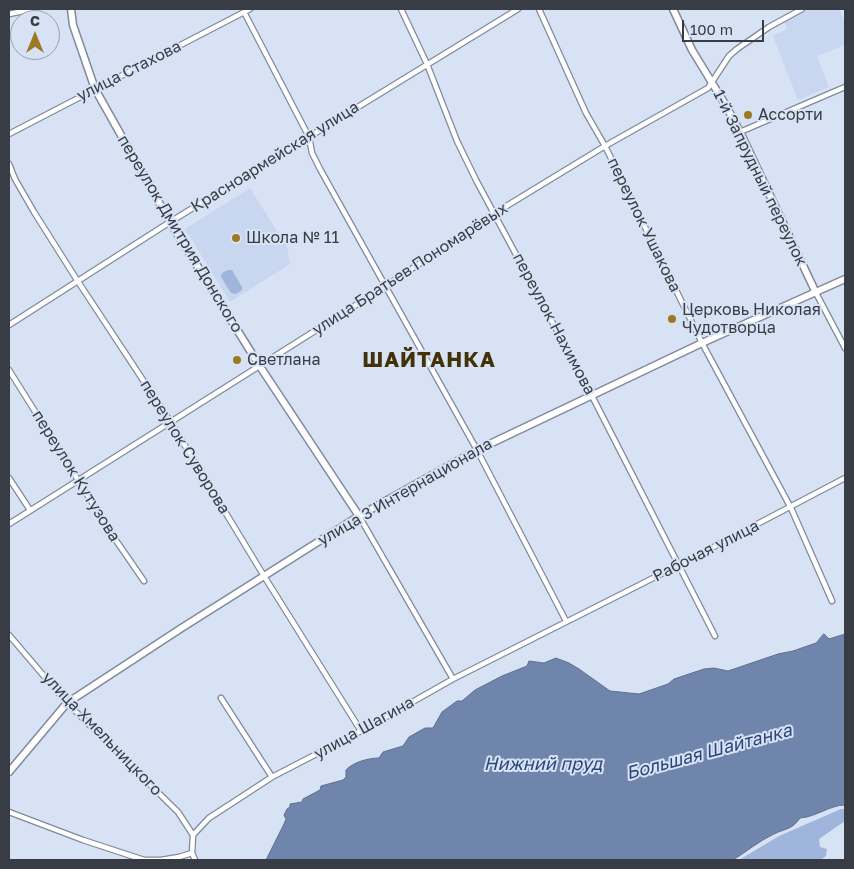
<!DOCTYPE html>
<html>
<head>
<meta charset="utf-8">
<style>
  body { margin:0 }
  #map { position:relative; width:854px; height:869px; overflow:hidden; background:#d7e2f5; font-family:"Golos Text",sans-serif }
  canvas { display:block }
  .frame { position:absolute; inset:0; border:10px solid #383c44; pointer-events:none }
  .north { position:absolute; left:10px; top:10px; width:50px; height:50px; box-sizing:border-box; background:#d7e2f5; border:1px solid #97a0ae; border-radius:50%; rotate:0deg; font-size:14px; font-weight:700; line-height:20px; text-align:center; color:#383c44 }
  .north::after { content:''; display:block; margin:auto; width:18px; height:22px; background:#9d7924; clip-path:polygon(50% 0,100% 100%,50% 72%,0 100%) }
  .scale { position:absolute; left:682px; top:20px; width:82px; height:22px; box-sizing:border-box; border:2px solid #383c44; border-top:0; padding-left:6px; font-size:15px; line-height:18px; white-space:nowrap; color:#383c44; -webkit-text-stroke:4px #d7e2f5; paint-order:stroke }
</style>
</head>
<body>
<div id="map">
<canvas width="854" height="869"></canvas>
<div class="frame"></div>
<div class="north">С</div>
<div class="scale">100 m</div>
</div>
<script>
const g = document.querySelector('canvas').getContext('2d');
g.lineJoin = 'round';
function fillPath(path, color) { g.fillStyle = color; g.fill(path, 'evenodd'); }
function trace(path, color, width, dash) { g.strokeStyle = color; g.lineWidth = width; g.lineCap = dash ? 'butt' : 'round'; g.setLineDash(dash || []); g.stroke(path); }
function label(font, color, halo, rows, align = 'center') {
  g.font = font + ' "Golos Text",sans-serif'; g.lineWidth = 4; g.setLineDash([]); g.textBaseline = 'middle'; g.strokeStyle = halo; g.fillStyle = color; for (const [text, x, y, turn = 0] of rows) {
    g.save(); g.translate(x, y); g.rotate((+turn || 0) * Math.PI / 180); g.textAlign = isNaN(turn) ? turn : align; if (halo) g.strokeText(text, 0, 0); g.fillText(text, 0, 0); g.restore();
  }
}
const built = new Path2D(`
  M810,9H839L845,23V45L817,56L829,87L798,100L773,36L787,29L784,21Z
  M250,188L287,247L290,264L230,302L185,229Z`);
const green = new Path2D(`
  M228,270H232L242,287V290L236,294L231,293L221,277L222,273Z
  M841,809H845V821L819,839L820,847L827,849L826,856L820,860H739L779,836Z`);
const water = new Path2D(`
  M824,634L829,639L845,634V805C830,805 816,817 800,818C792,830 786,828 774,834C759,841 746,852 733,860H266L284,824L286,819L284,815L287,809L290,807V804L302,802L303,799L320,790L321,786L343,780L346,777V770C353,762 369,758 379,758L383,752L403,746L409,737L425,728H433L442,712L457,701H462L475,690L502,676L527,666L529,661L544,663L556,658L569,663L579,669L610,691L639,694L668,684L674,679L704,669L714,668L728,671L778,654L793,651L816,643Z`);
const street = new Path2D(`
  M401,9L427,64L457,141L476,180L591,394L715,636
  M539,9L586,113L605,146L702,343L791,508L832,601
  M244,12L309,137L312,153L320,169L477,450L566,621
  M9,14L33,9
  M740,132L845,87
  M9,134L250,9
  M9,164L15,179L34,212L77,280L170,421L264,576L361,731
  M816,293L845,348
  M9,325L170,222L518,9
  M9,370L115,539L144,581
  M9,478L30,510
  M359,516L453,679
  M9,524L386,286L495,213L605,146L708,88L729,56L737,49L769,27L802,9
  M9,635L67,703L178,812L193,835
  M221,698L272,777
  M9,812L83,840L144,860H161L179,857L192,853
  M195,860L192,853L193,835L209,818L272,777L361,731L453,679L679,565L845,478`);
const secondary = new Path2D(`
  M71,9L73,25L95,89L170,222L259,365L359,516
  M673,9L692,50L725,104L740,132L816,293
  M9,772L67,703L180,629L359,516L477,450L702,343L845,279`);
const markers = [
  [748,115,5,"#9d7924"],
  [236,238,5,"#9d7924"],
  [672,319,5,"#9d7924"],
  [237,360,5,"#9d7924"]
];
const streetNames = [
  ["улица Стахова",129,71,-27],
  ["Красноармейская улица",275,157,-32],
  ["1-й Запрудный переулок",760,178,64],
  ["переулок Ушакова",644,225,64],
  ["переулок Дмитрия Донского",180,234,59],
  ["улица Братьев Пономарёвых",410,269,-33],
  ["переулок Нахимова",554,324,62],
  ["переулок Суворова",185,447,58],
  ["переулок Кутузова",76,476,58],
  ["улица 3 Интернационала",405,492,-30],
  ["Рабочая улица",706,551,-27],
  ["улица Шагина",364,728,-29],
  ["улица Хмельницкого",102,734,46]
];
const poiNames = [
  ["Ассорти",758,115],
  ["Школа № 11",246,238],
  ["Церковь Николая",682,310],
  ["Чудотворца",682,328],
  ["Светлана",247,360]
];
const waterNames = [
  ["Большая Шайтанка",709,752,-15],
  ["Нижний пруд",543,764]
];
const districtNames = [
  ["ШАЙТАНКА",429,360]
];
fillPath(built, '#c8d6ef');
fillPath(green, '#9fb5dc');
fillPath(water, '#7085ab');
trace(water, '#5f6f8c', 1);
trace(street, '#808a9b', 7);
trace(secondary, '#808a9b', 9);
trace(street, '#fff', 4.5);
trace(secondary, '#fff', 6);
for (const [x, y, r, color] of markers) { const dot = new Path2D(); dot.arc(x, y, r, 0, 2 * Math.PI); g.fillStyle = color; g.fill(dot); trace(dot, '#d7e2f5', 2); }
label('16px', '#383c44', '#d7e2f5', streetNames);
label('16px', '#383c44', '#d7e2f5', poiNames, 'left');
label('italic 18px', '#2a4578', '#d7e2f5', waterNames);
g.letterSpacing = '1px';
label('bold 21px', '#433209', '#d7e2f5', districtNames);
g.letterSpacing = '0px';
</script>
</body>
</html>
